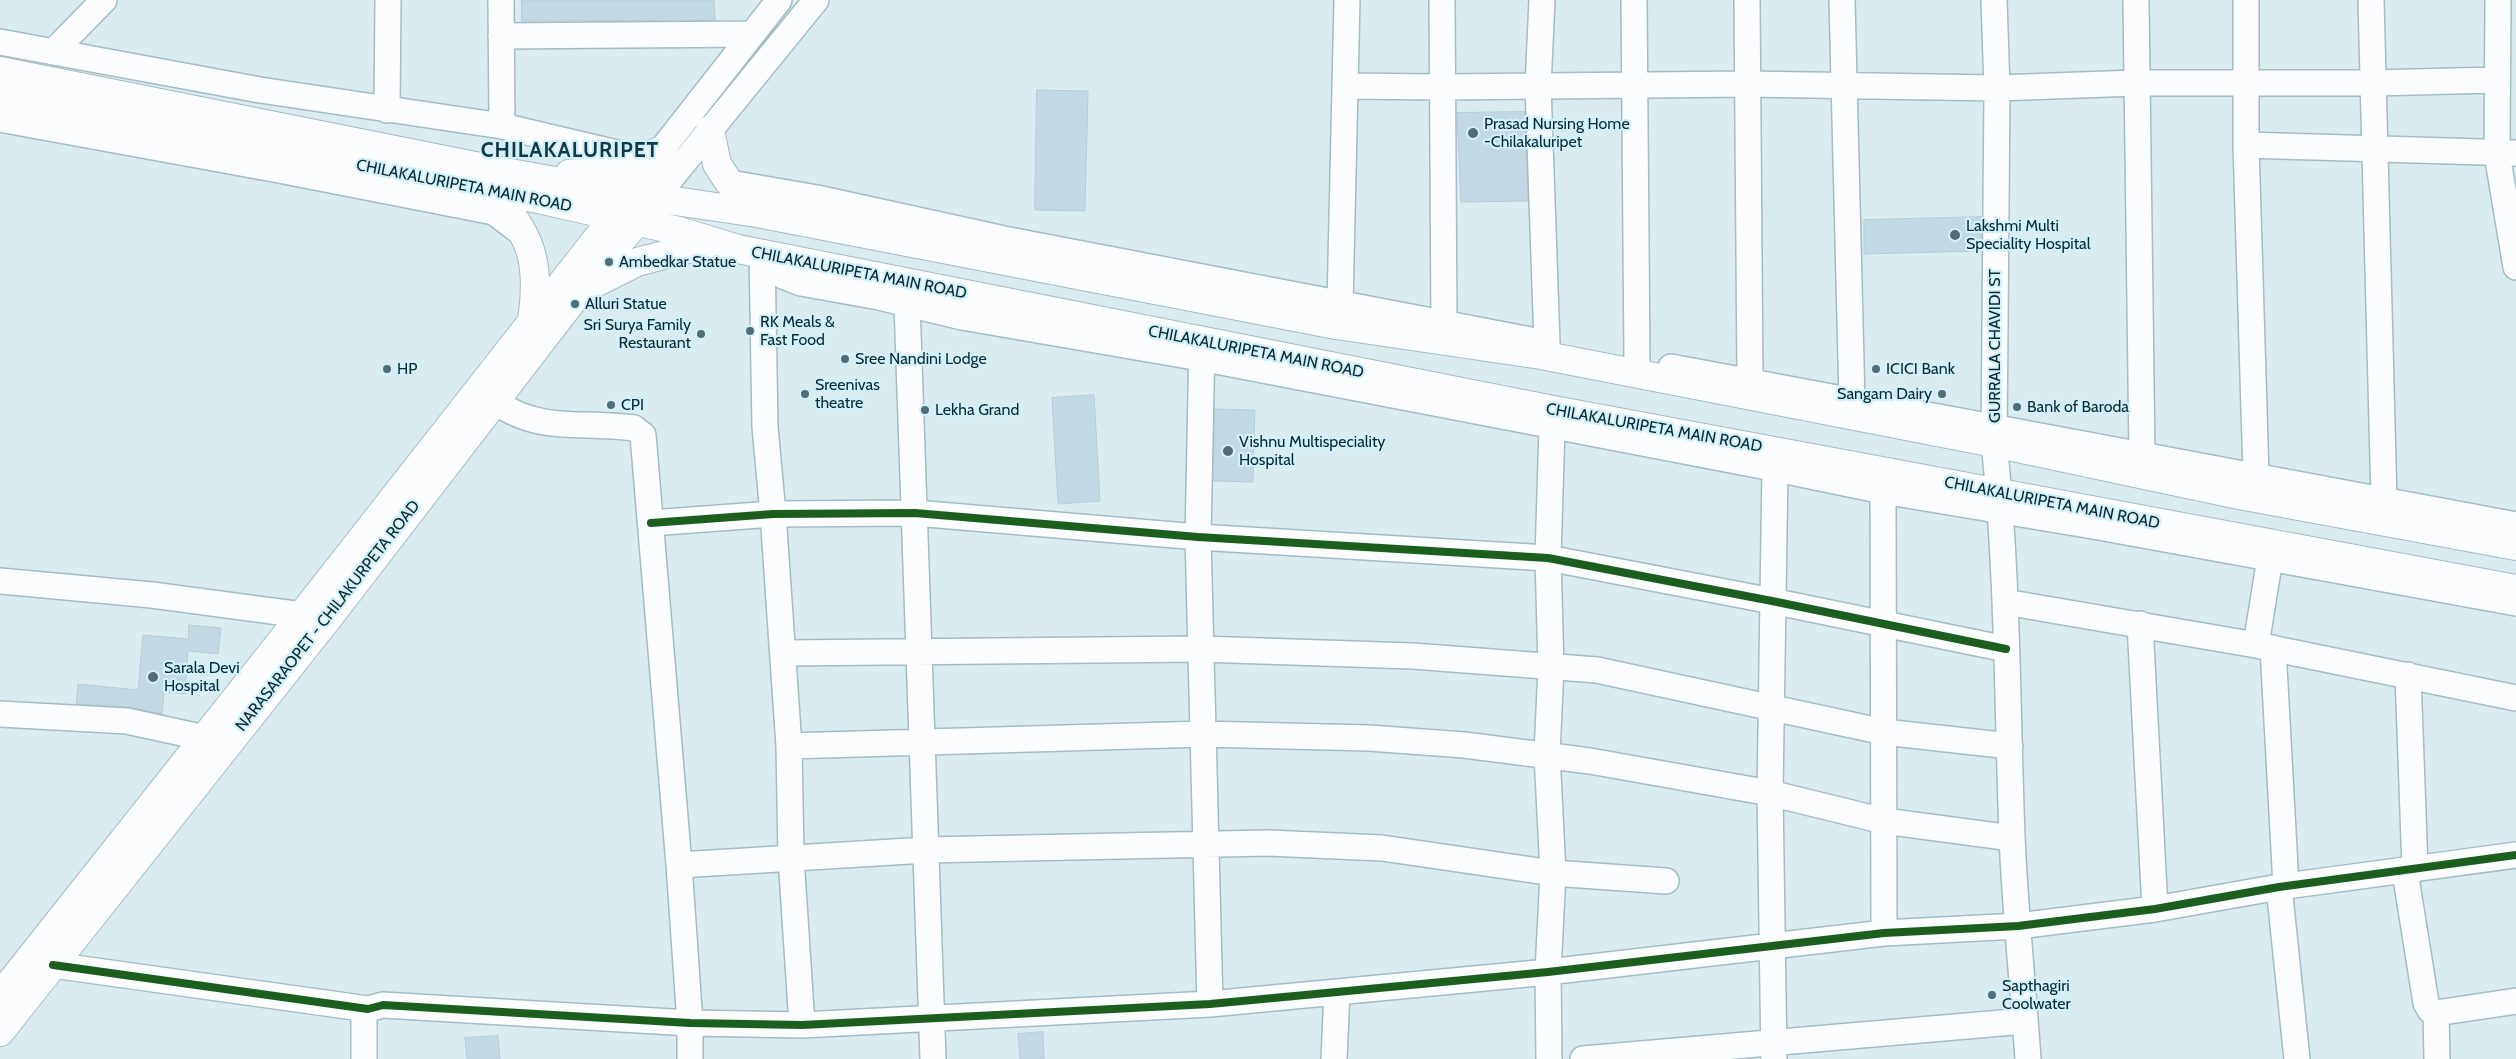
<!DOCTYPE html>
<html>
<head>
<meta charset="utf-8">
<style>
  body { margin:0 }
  canvas { display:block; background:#dbecf1 }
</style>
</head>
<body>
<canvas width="2516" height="1059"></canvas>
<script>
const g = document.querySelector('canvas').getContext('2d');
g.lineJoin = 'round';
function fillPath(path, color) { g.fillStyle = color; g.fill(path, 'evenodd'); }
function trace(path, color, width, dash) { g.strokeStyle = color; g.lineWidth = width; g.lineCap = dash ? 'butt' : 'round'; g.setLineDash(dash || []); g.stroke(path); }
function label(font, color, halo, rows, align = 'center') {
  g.font = font + ' Cabin,sans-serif'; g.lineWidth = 4.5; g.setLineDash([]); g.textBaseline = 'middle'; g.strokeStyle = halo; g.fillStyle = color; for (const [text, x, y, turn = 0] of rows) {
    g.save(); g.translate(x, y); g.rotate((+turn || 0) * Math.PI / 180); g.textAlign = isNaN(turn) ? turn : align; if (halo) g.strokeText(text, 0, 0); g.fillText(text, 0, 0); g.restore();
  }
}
const building = new Path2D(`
  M522,0H714L715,20L522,21Z
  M1037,90L1088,91L1085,211L1035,210Z
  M1525,112L1528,201L1461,202L1457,113Z
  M1981,217V251L1864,254V220Z
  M1094,395L1100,501L1058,504L1052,398Z
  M1215,409L1255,410L1253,482L1214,481Z
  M189,625L221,628L218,654L188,651L185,694L164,692L162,714L128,707L76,704L78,684L138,690L143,635L188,639Z
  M1043,1032L1044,1059H1020L1018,1034Z
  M498,1036L500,1059H467L465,1038Z`);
const minor = new Path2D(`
  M501,0L502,126
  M1442,0L1444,325
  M1542,0L1538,86L1547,343
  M1634,0L1637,361
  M1747,0L1750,380
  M1842,0L1852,402
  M1994,0L1997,88L1994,443C2008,573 2007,705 2012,836C2015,910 2023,985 2028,1059
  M2136,0L2142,455
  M2246,0V145L2256,475
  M2371,0L2384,500
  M2498,0L2497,154L2516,267
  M501,36L752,34
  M0,42L260,90L502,126L642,159
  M53,52L104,0
  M1346,86L1441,87L1747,84L1997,88L2136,83H2372L2496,80
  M387,110L388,0
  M0,119L279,170L494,212L519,231
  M2246,145L2516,153
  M730,183L817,198L1004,239L1541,342
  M627,194L779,0
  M655,198L816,0
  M758,253L762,254L783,276L801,283L879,297L962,317L1200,358L1757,465L1883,491L2093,526L2516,603
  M762,254L765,427L773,514L789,746L791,857L802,1025
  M907,304L933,1059
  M1340,304L1347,0
  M1202,342L1198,537L1210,1004
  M1671,367L2516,525
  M479,390C534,436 570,420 634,428L643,435L679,865L690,1023V1059
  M1883,491L1884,933
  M651,523L773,514L915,513L1198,537L1548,558L1772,601L2006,649
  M0,581L152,595L302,615
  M2005,602L2256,645L2516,698
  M2140,624L2155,909
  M2256,645L2270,558
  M2273,648L2286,886
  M783,653L1201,649L1413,656L1597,670L1884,732L2010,746
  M2408,675L2415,868L2406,878L2426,1003L2430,1010L2436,1013L2516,1001
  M0,714L127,721L205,738
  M789,746L1203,734L1369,738L1464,745L1590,761L1770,793L1884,821L2012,838
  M679,865L926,850L1268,843L1382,848L1553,873L1666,881
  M2279,887L2297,1059
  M53,965L368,1009L383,1005L690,1023L802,1025L1210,1004L1548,972L1884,933L2018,926L2155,909L2279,887L2516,855
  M2436,1013L2437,1059
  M364,1059V1017L368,1009
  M1334,1059L1337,992
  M1549,1059L1548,972L1553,873L1547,754L1551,667L1548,558L1552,426
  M1583,1059L2025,1021
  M1774,1059L1770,793L1775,468`);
const major = new Path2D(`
  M0,71L510,173L627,194L757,213L1336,325L1541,355L1994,443L2239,495L2516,546
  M0,96L543,200L679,231L738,249L1548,409L2516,589
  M710,130L717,164L728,181L757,213
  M569,174L605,170L663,150
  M492,190C531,237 541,259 532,320
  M589,286L637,262L715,242
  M0,996L302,615L614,217L622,202
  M0,1032L329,617L603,261L647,210`);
const highway = new Path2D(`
  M311,604L329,617
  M45,941L63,953
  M10,984L26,997`);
const cycleway = new Path2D(`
  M651,523L773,514L915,513L1198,537L1548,558L1772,601L2006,649
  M53,965L368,1009L383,1005L690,1023L802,1025L1210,1004L1548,972L1884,933L2018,926L2155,909L2279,887L2516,855`);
const markers = [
  [1473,133,6,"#516e76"],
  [1955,235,6,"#516e76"],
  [609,262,5,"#516e76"],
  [575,304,5,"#516e76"],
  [750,331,5,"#516e76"],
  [701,334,5,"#516e76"],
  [845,359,5,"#516e76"],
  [387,369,5,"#516e76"],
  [1876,369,5,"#516e76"],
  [805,394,5,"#516e76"],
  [1942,394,5,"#516e76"],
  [611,405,5,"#516e76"],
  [2017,407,5,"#516e76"],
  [925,410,5,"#516e76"],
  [1228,451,6,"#516e76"],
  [153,677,6,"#516e76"],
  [1992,995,5,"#516e76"]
];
const poiNames = [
  ["Prasad Nursing Home",1484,124],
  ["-Chilakaluripet",1484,142],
  ["Lakshmi Multi",1966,226],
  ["Speciality Hospital",1966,244],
  ["Ambedkar Statue",619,262],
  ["Alluri Statue",585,304],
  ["RK Meals &",760,322],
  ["Fast Food",760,340],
  ["Sri Surya Family",691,325,"right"],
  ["Restaurant",691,343,"right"],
  ["Sree Nandini Lodge",855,359],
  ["HP",397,369],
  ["ICICI Bank",1886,369],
  ["Sreenivas",815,385],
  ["theatre",815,403],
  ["Sangam Dairy",1932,394,"right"],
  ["CPI",621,405],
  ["Bank of Baroda",2027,407],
  ["Lekha Grand",935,410],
  ["Vishnu Multispeciality",1239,442],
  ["Hospital",1239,460],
  ["Sarala Devi",164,668],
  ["Hospital",164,686],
  ["Sapthagiri",2002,986],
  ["Coolwater",2002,1004]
];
const streetNames = [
  ["CHILAKALURIPETA MAIN ROAD",464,186,11],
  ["CHILAKALURIPETA MAIN ROAD",859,273,11],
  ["GURRALA CHAVIDI ST",1995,346,-90],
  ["CHILAKALURIPETA MAIN ROAD",1256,352,11],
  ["CHILAKALURIPETA MAIN ROAD",1654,428,10],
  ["CHILAKALURIPETA MAIN ROAD",2052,503,11],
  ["NARASARAOPET - CHILAKURPETA ROAD",328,616,-52]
];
const districtNames = [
  ["CHILAKALURIPET",570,151]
];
fillPath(building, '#c2d8e3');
trace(building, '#b8cbd4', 1);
trace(minor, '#a5bcc2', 28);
trace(major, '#a5bcc2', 30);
trace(highway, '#a5bcc2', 30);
trace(minor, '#fafcfd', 25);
trace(major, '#fafcfd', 28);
trace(highway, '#fafcfd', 28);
trace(cycleway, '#1b5e20', 8);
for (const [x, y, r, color] of markers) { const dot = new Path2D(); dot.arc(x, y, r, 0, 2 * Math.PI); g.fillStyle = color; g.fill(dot); trace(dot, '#d3f0f9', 2); }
label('16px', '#072a33', '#d3f0f9', poiNames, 'left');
label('16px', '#072a33', '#d3f0f9', streetNames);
g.letterSpacing = '1px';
label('bold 21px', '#103b46', '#d3f0f9', districtNames);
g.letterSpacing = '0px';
</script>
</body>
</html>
